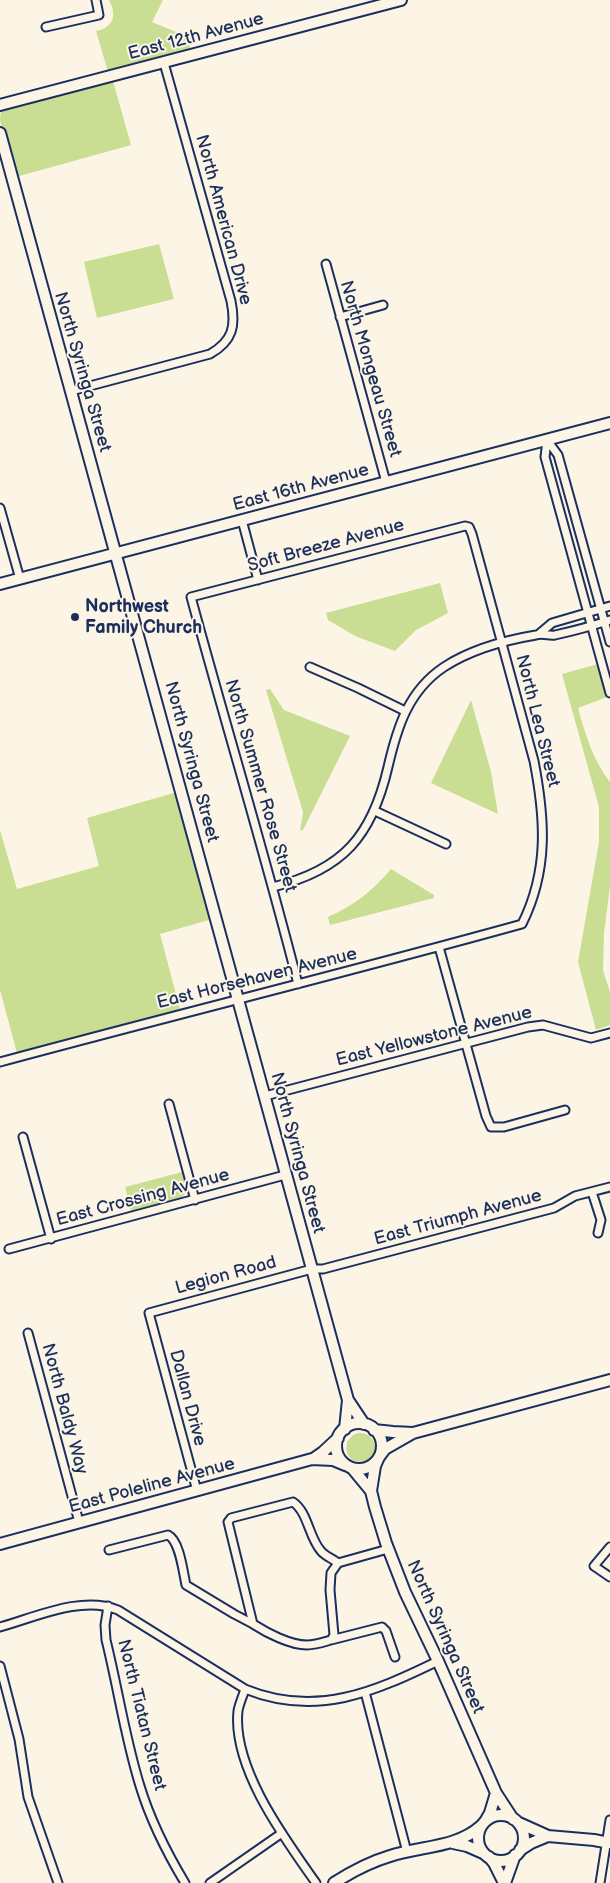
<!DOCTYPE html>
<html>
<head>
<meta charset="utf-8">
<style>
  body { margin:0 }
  canvas { display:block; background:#fcf5e5 }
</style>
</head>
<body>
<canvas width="610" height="1883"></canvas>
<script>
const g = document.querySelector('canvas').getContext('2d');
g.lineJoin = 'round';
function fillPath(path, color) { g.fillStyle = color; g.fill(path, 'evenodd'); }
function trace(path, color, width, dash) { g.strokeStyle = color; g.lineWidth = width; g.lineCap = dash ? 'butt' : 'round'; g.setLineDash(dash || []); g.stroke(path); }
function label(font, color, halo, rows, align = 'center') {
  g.font = font + ' "Balsamiq Sans",sans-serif'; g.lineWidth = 4; g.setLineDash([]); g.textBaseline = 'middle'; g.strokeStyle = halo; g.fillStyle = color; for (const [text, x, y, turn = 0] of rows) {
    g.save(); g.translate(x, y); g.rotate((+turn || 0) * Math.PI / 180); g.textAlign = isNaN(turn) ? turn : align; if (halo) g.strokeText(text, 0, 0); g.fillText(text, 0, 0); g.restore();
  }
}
const green = new Path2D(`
  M109,0H163L152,22L186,36L191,50L108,72L96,31C114,28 117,14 109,0Z
  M113,81L131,145L16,177L0,120L1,111Z
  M159,244L174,299L97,318L84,262Z
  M440,583L448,613L416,630L395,651L355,636L328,620L326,613Z
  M598,664L607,697L578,708C585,733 593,761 610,782V886L604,934L603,970L610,992V1025L596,1030L578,962L599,842V807L562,674Z
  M270,689L284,710L350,736L303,830L300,831L303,812L266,690Z
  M471,700L491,772L498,814L431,783Z
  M177,792L212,919L160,934L180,1009L17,1053L0,990V830L17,889L99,866L87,818Z
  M391,869L434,895V898L330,925L328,917C356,904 371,892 391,869Z
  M182,1172C185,1182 190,1190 181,1198L131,1211L125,1187Z
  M358,1433C364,1433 369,1434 372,1439C389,1461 341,1475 347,1442L353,1435Z`);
const street = new Path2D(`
  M46,27L99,15L96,0
  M326,264L386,482
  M340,317L383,305
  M71,391L210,354C233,341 236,326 231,301L164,63
  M547,440L545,457L610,693
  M547,440L558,455L610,642
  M0,508L20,579
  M242,520L258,580
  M539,634L552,623L610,606
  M310,667L358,688L405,711
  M375,811L446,844
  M273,887C343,870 372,836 388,767C397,728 408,691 444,667C470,650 506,640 536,635C543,633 549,636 555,635C573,631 592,626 610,620
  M439,947L486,1116L491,1127H504L565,1110
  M0,1062C174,1015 349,972 522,924C549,870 545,818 534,761L472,534L469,527L465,526L191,597C226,726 265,854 298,984
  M265,1096L528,1027L543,1025L591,1038L610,1033
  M169,1104L195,1200
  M23,1137L51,1239
  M592,1192L601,1220L598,1233
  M9,1249L285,1175
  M28,1333L79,1522
  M197,1491L149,1313L312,1269H323L554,1208L575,1196L610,1187
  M610,1547L594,1566L610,1577
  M109,1550L168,1535C180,1541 183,1572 186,1585L234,1614L253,1624
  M338,1563C333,1559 325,1556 321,1551C309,1538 308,1512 293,1502L231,1518L228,1522L253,1624C267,1633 290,1645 307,1645C315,1645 324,1642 331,1640L334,1635L330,1590L331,1573L338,1563L388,1549
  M108,1606L105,1625L106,1640C118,1688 125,1738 140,1786C150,1819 167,1853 185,1883
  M0,1627C36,1617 82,1595 118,1610L245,1689C316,1718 374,1692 438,1661
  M331,1640L382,1627L386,1631L395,1657
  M0,1666L19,1739L28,1797L58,1883
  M245,1689C243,1696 239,1704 238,1711C232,1768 285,1839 316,1883
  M365,1692L407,1852
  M210,1883L282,1833
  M600,1883L610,1820`);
const secondary = new Path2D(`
  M0,105L401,0
  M0,133L348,1400L364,1424
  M0,584L610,423
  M336 1446a23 23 0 1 1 46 0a23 23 0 1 1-46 0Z
  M345,1429L348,1400
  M374,1430L393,1432L413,1433L610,1380
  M413,1433L385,1449L379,1457L375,1466L371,1491L375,1507L386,1543L405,1592L438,1661L496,1793L513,1819
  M313,1459L323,1452L338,1438
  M352,1468L371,1491
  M0,1544L312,1459L333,1460L345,1465
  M478 1838a23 23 0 1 1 46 0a23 23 0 1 1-46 0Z
  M486,1820L490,1813L496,1793
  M519,1823L548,1836L594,1840L610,1843
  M453,1843L467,1846L483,1853
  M520,1850L531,1843L548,1836
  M489,1857L494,1863L504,1883
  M334,1883C351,1872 370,1862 390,1856C420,1846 457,1848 481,1826
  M505,1883L515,1855`);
const markers = [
  [75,617,5,"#1b2f5e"]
];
const streetNames = [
  ["East 12th Avenue",196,37,-15],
  ["North American Drive",223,220,75],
  ["North Mongeau Street",370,369,74],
  ["North Syringa Street",82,372,74],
  ["East 16th Avenue",301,488,-15],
  ["Soft Breeze Avenue",326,546,-15],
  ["North Lea Street",537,721,76],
  ["North Syringa Street",191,762,75],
  ["North Summer Rose Street",260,786,74],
  ["East Horsehaven Avenue",257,979,-14],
  ["East Yellowstone Avenue",434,1037,-14],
  ["North Syringa Street",297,1153,75],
  ["East Crossing Avenue",143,1198,-15],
  ["East Triumph Avenue",458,1218,-15],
  ["Legion Road",226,1276,-15],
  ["Dallan Drive",187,1398,75],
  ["North Baldy Way",64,1409,75],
  ["East Poleline Avenue",152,1486,-15],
  ["North Syringa Street",445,1637,66],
  ["North Tiatan Street",141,1715,76]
];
const poiNames = [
  ["Northwest",85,607],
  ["Family Church",85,628]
];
fillPath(green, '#c9de93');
trace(street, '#1b2f5e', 11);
trace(secondary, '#1b2f5e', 14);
trace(street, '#fcf5e5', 7);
trace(secondary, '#fcf5e5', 10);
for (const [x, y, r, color] of markers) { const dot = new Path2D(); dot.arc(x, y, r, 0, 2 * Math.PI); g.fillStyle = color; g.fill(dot); trace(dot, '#fcf5e5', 2); }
label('18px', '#1b2f5e', '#fcf5e5', streetNames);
label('bold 18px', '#1b2f5e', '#fcf5e5', poiNames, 'left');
</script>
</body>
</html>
